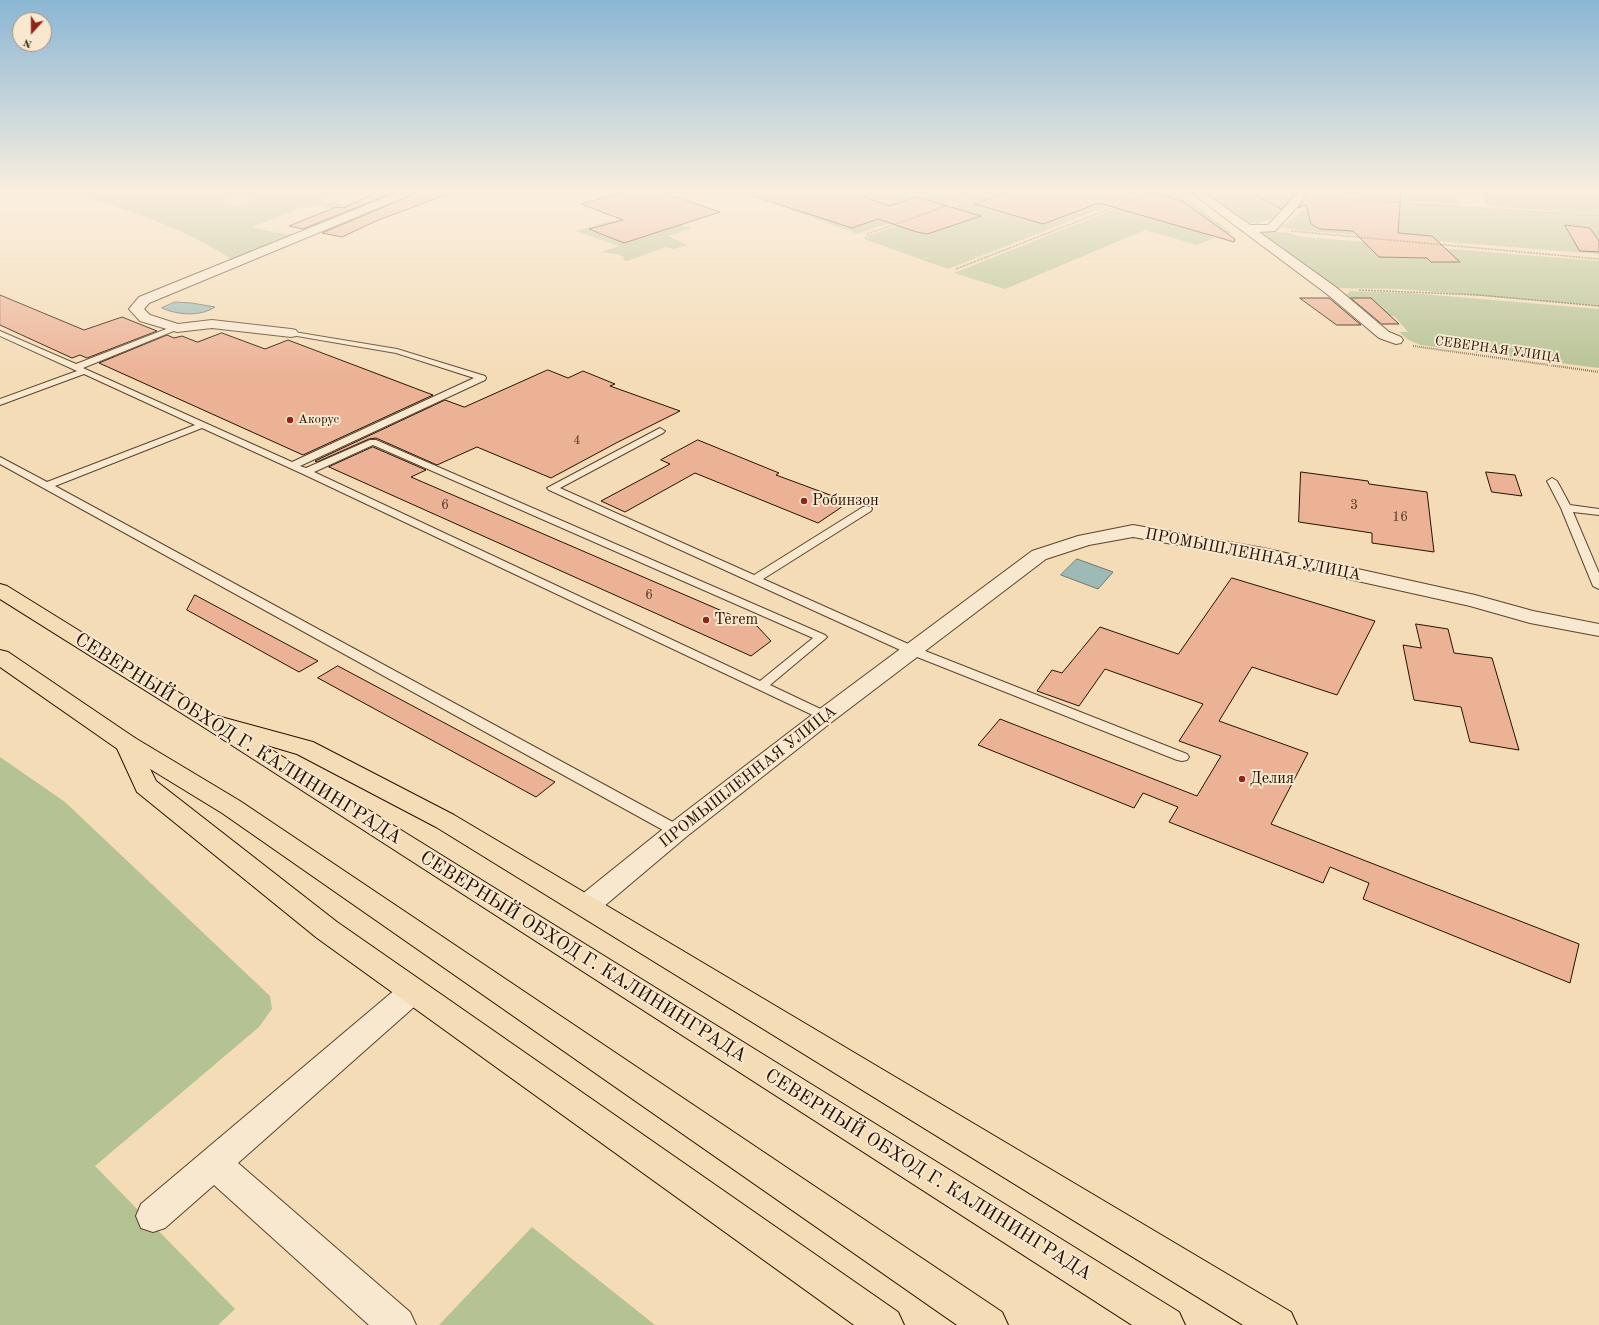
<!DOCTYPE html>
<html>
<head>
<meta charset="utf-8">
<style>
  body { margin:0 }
  #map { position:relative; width:1599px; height:1325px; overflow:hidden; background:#f4dcb7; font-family:"Old Standard TT",serif }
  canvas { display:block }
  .north { position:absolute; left:12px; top:12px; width:40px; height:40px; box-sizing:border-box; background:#f8e8d0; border:1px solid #a4927d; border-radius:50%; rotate:201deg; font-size:11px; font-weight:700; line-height:16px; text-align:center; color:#261201 }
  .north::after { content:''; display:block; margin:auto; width:14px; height:18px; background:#8f2418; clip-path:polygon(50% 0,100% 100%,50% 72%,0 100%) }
</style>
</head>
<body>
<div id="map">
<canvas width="1599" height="1325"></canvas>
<div class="north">N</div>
</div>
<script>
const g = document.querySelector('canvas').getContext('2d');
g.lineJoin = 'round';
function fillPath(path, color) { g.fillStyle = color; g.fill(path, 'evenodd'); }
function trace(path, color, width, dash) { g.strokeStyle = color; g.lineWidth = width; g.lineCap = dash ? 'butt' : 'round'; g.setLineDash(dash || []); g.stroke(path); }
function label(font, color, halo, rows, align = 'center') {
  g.font = font + ' "Old Standard TT",serif'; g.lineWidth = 4; g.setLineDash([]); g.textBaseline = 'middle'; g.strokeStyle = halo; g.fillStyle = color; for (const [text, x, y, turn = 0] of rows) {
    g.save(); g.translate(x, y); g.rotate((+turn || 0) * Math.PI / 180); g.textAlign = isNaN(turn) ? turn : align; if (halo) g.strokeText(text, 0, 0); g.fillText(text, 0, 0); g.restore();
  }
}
const green = new Path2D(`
  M65,191H320L336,194L320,201L361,206L349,212L315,205L307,208L298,207L295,208L298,209L252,227L289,235L231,259C180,225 122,208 65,191ZM241,196L256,200L238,206L220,202Z
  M792,191H984L857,234L766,201L772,196Z
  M995,191H1146L948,269L864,239L865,237Z
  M1160,191H1186L1192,194L1184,196L1233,234L1212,237L1214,238L1197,245L1145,230L1005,289L954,273Z
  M1209,191H1297L1289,199H1291L1288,201L1282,212L1274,218L1257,224L1248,222L1215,201L1219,200L1212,199L1201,192Z
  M1315,191H1452L1460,204L1384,200Z
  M1480,191H1599V215L1487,206Z
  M1320,198L1599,217V254L1296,230L1282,227Z
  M613,220L634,227L671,221L692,228L668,236L688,245L674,249L666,247L627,261L623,259L624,257L617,254L601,252L619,246L575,231Z
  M1271,231L1287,233L1303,237L1599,261V306L1400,289L1329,288L1259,234L1263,232Z
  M1350,291L1409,293L1599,309V368L1529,359L1517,354L1520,358L1420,345L1407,339L1399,332H1408L1394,316H1367L1345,296Z
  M0,757L65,802L270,996L272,1009L259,1027L95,1166L235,1309L218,1325H0Z
  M532,1227L655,1325H439Z`);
const water = new Path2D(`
  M175,302L192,303L215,307C200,317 177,315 162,308Z
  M1077,559L1113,572L1098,589L1061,575Z`);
const building = new Path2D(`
  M380,191H397L303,229L289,226L336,207L343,208Z
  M417,191L453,192L376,221L342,237L322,233L415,194Z
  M630,191H660L720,212L624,243L589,229L623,220L581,204Z
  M750,191H847L889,206L917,197L981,216L927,234L917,232L878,219L852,228L750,195Z
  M1014,191H1145L1182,201L1235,239L1234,242L1099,203L1043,224L975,204Z
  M1248,191H1296L1282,209Z
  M1309,191L1401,192L1398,233L1432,236L1460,262H1431L1427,258L1379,257L1353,231L1320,229L1311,224L1306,205L1299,208Z
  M1565,225L1590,228L1599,241V252L1580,251Z
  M0,295L84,330L122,317L157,331L87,358L80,355L72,358L0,325Z
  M1300,298H1329L1361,325H1337Z
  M1351,298H1371L1399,324H1382Z
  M222,333L265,349L288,340L433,395L303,455L99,363L167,335L174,338L182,336L197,342Z
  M548,370L568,378L583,371L615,384L610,386L680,411L618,442L551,478L477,447L437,465L376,438L369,439L317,462L315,461L445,400L464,407Z
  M698,440L779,473L776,475L849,502L818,523L695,473L625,512L601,501L670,464L661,460Z
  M373,447L426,470L411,477L757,626L771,641L751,656L329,467Z
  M1301,472L1368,481L1369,484L1427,492L1434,552L1372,543V533L1299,522Z
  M1486,472L1515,475L1522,496L1492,492Z
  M1232,578L1375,621L1337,695L1252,667L1219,721L1308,753L1271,824L1579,944L1570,983L1363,899L1369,883L1330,867L1323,883L1169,822L1178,807L1143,793L1134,808L978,745L1000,719L1197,796L1221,756L1179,741L1203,704L1105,669L1079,706L1037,691L1052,670L1062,673L1100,627L1178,654Z
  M195,595L318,661L299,672L187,610Z
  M1416,624L1448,629L1454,653L1492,658L1519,750L1470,742L1461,707L1414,700L1403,645L1421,648Z
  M338,666L555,782L536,797L318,678Z`);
const pathFar1 = new Path2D(`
  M1317,197L1599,216
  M760,198L786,191
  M1291,231L1599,259
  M867,234L990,191
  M956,269L1155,191
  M1359,290L1479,295L1599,306`);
const path = new Path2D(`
  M1413,346L1599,372`);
const service = new Path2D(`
  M174,326H177L181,328L83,368L292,462L474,378L396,353L291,335H288V331L397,349L485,376L486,378L485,380L300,466L306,468L370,440H376L825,635L827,637L825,639L770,685L829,713L831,716L829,719H821L303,474L202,428L55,486L682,827L684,831L682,835L677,836L672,835L0,464V457L47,482L195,425L84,374L0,405V399L77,371L0,336V331L76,364ZM373,445L813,638L760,681L314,472Z
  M660,428L665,431L663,433L560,488L754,575L863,507H871L872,509L871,511L763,579L915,647L1187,754L1189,757L1187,760L1182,761L1177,760L907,653L549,490L547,488Z
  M1552,478L1557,481L1570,505L1599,509V515L1573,512L1599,573V589L1593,586L1561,508L1547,481Z`);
const minor = new Path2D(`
  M401,191H416L414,193L149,303L144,309L150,315L178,324L212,320L291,329L296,330L298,333L296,336L291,337L212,328L177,332L140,321L129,309L139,297Z
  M1189,191H1202L1250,225H1268L1290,202L1298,191H1308L1298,206L1275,231L1259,232L1337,288L1389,332L1401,337L1403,340L1401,343L1396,344L1379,338L1327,294Z
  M1133,525L1263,548L1475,595L1533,611L1599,624V636L1530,623L1470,606L1263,560L1133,537L1089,545L1046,559L833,721L686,837L596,913L586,916L576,913L572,906L576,899L668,825L817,711L1032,551L1078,536Z
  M413,979L423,983L428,991L423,999L238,1163L410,1312L416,1325H369L214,1185L165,1228L153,1232L141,1228L136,1216L141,1204L403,983Z`);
const primary = new Path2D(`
  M210,714L313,742L454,815L1291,1312L1297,1325H1243L436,827L297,754L202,726L198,721L202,716Z
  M127,736L135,738L156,781L337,922L898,1312L904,1325H854L317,938L137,792L115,744L119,738Z`);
const trunk = new Path2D(`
  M0,584L7,586L1179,1312L1185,1325H1132L202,726L0,599Z
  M0,650L8,652L135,738L240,801L1002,1312L1008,1325H957L222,813L119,750L0,667Z`);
const markers = [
  [290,420,4,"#8f2418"],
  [804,501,4,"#8f2418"],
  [706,620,4,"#8f2418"],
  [1242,779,4,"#8f2418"]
];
const farNumbernames = [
  ["4",577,441]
];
const farStreetnames = [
  ["СЕВЕРНАЯ УЛИЦА",1498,350,8]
];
const farPoinames = [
  ["Акорус",298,420]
];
const numberNames = [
  ["6",445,505],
  ["3",1354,505],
  ["16",1400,517],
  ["6",649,595]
];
const poiNames = [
  ["Робинзон",812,501],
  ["Terem",714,620],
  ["Делия",1250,779]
];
const streetNames = [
  ["ПРОМЫШЛЕННАЯ УЛИЦА",1253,555,11],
  ["ПРОМЫШЛЕННАЯ УЛИЦА",748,777,-38]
];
const nearStreetnames = [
  ["СЕВЕРНЫЙ ОБХОД Г. КАЛИНИНГРАДА",238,739,32],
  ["СЕВЕРНЫЙ ОБХОД Г. КАЛИНИНГРАДА",583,957,32],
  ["СЕВЕРНЫЙ ОБХОД Г. КАЛИНИНГРАДА",928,1175,32]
];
fillPath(green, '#b5c293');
fillPath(water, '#9ebab7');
trace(water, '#6e776e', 1);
fillPath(building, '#ecb295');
trace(building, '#261201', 1);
trace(service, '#5a442e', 2);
trace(minor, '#5a442e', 2);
trace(primary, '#261201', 2);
trace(trunk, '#261201', 2);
trace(pathFar1, '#261201', 1.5, [0.5, 1]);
trace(path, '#261201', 2, [0.5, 1.5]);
fillPath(service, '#f8e8d0');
fillPath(minor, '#f8e8d0');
fillPath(primary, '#f4dcb7');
fillPath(trunk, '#f4dcb7');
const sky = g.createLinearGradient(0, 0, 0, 376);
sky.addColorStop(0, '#8ab6d4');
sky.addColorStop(0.51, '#faefdf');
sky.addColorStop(1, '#faefdf00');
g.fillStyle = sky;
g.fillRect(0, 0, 1599, 376);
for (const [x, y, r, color] of markers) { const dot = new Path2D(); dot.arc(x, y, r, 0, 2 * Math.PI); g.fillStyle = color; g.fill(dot); trace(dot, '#f8e8d0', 1.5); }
label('12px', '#583a26', null, farNumbernames);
label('13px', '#261201', '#f8e8d0', farStreetnames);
label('13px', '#261201', '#f8e8d0', farPoinames, 'left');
label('14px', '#583a26', null, numberNames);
label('16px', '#261201', '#f8e8d0', poiNames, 'left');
label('16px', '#261201', '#f8e8d0', streetNames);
label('19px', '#261201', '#f8e8d0', nearStreetnames);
</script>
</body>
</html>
